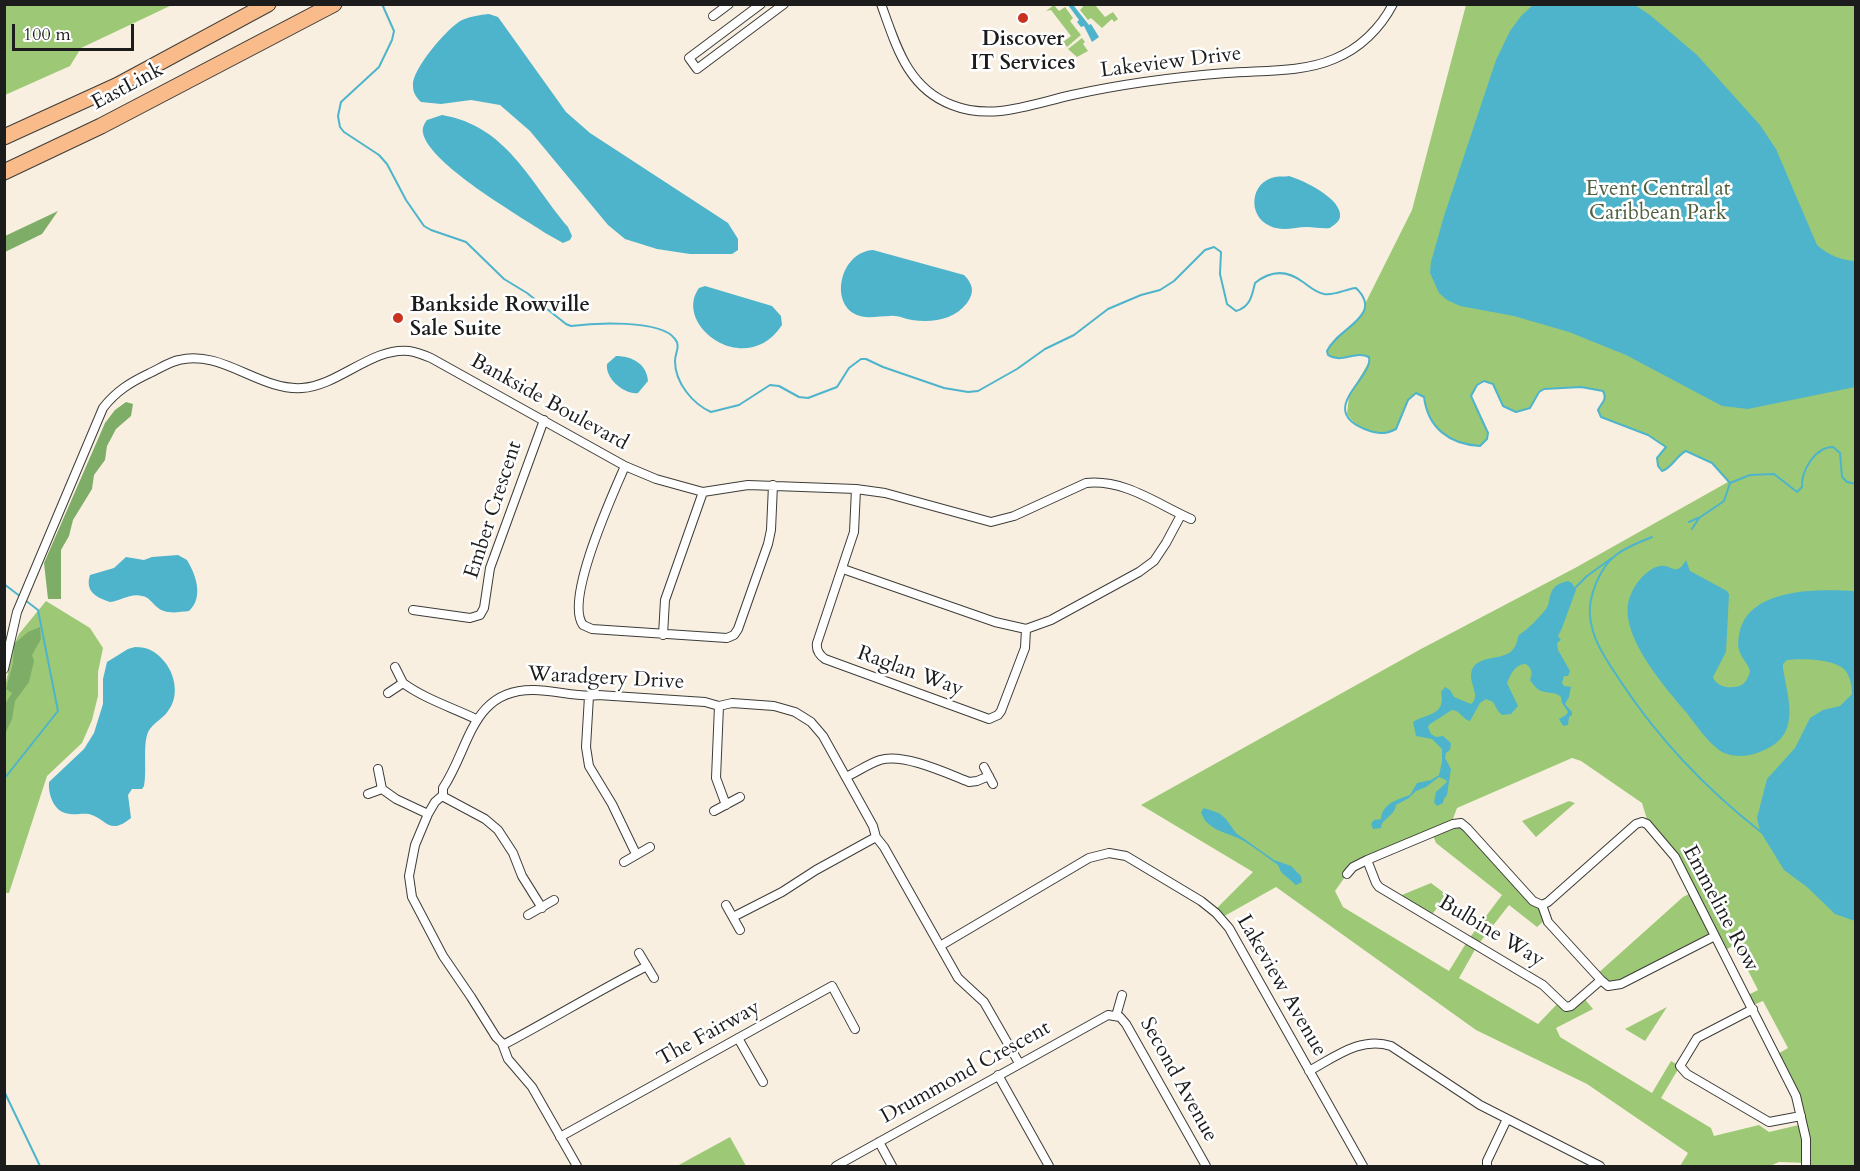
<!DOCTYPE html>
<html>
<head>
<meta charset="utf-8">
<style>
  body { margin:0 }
  #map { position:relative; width:1860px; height:1171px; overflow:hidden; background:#f8efe0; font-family:Cardo,serif }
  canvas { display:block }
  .frame { position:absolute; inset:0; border:6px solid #1c1c1c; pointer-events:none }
  .scale { position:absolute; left:12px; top:24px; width:122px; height:27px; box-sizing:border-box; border:3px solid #1c1c1c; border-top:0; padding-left:8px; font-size:18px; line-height:21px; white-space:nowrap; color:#1c1c1c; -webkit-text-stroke:4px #fff; paint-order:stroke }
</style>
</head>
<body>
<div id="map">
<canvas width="1860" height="1171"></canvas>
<div class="frame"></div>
<div class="scale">100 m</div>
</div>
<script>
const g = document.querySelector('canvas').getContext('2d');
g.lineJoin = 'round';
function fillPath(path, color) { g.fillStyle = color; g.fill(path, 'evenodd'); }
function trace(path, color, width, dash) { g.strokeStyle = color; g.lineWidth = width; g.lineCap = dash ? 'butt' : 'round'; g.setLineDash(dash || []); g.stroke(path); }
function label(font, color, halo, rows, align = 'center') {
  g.font = font + ' Cardo,serif'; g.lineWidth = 5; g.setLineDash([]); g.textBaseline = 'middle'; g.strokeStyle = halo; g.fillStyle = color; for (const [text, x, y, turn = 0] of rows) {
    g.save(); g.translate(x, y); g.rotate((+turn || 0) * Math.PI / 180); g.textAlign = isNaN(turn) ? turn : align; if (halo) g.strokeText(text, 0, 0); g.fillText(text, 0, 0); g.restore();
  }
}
const green = new Path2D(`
  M4,5L5,4L190,5L186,6L172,5L81,48L70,66L5,95Z
  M1054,5L1059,11L1065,7L1073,18L1070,21L1081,35L1067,47L1063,42L1071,36L1051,10L1046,11Z
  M1082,5H1095L1105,17L1113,12L1118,19L1114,22L1112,19L1102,28L1091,18L1088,20L1080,10L1083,7Z
  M1466,5H1855V1166H1806V1163L1779,1162L1770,1166H1680L1688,1153L1587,1084L1476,1030L1276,887L1221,918L1214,911L1253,872L1141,805L1421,649L1575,568L1728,482L1712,463L1687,451C1677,455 1672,468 1662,471L1658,466L1657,458L1666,447L1648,435L1601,417L1598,410C1601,403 1608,400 1603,391L1581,387L1544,389L1538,392L1530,408L1516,412L1503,406L1493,384L1484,381L1477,385L1471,396L1488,433L1487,439L1480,446C1449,444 1429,428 1424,397L1417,393L1408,400L1396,429C1379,437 1357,430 1347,414L1349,396L1370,360L1365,355C1352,353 1340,363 1328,355L1327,351C1336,330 1364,325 1366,302L1412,210ZM1572,758L1581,761L1642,803L1649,826L1673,854L1693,892L1683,897L1596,975L1611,986L1715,936L1723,951L1735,945L1758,990L1746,996L1751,1006L1763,1001L1788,1048L1776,1055L1796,1096L1803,1124L1769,1132L1759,1125L1714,1136L1711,1128L1661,1098L1680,1066L1671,1061L1652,1093L1560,1037L1556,1028L1593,1009L1583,997L1566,1007L1560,1001L1538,1024L1459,978L1477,946L1509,905L1537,927L1546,919L1537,903L1461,823L1451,824L1457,808ZM1432,833L1436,843L1502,895L1468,940L1449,971L1343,907L1335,891L1347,874Z
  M1082,38L1085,42L1083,44L1088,51L1077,57L1068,49Z
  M46,601L90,628L103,648L98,672V696L92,720L82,743L47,776L9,893H5V687L14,645L19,634Z
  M1569,801L1575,803L1536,837L1522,821Z
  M1431,883L1447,895L1430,917L1397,897Z
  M1667,1007L1645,1041L1625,1029Z
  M730,1137L746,1166H677Z`);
const forest = new Path2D(`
  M58,211L42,234L5,252V236Z
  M126,402L133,404L131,416L116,429L107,446L105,460L94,475L92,489L73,520L69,536L61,550V599H48L44,563L105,423L115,410Z
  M40,627L41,639L32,655L34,661L29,682L15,701L12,719L5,734V704L12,693L6,689L13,663L14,644L28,632Z`);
const water = new Path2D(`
  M1068,5L1074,6L1089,25L1091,24L1099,37L1092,42L1084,26L1081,27L1077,22L1079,20Z
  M1533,5H1635L1650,15L1697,55L1760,125L1776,149L1817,245C1828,255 1841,260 1855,261V387L1748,409L1722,406L1626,355L1569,332L1514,316L1460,306L1447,300L1439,293L1430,273L1431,262L1444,216L1496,60L1510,31L1521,16Z
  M489,14L498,17L566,112L590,133L728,223L738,239V250L732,254H690L657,249L625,239L608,225L530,131L500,105L471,100L441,104L421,102C416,97 413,93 413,86C411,70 448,27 462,20C471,16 480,15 489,14Z
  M442,115C507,126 529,181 568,227L572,236L570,240L563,243L547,234C520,216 429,164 423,133C422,128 424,124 427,120Z
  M1289,176C1303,180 1343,199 1340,217C1339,222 1334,225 1330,228C1322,229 1315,227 1307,227C1294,227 1283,232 1270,226C1247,216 1250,182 1275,177C1280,176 1285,177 1289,176Z
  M873,250L964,275C973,284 975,292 967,303C954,320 932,323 912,320C905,319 897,315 890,316C877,316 864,320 853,313C830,298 842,252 873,250Z
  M705,286L772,306L781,316L782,325C746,380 672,325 699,288Z
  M616,356C632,356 647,364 648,381L638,393C625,395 605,379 607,364Z
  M178,555L187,560C196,575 204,597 189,611C178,612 166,615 157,607C152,603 149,597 142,596C130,593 121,601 110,602C95,597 85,591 90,575L114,568L126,557L144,560L152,557Z
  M1686,560L1690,571L1727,591L1729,594L1726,652L1713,677C1716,688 1735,690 1743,684C1747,681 1749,675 1750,671C1748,663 1741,658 1739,650C1737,643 1739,634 1741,627C1755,587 1821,589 1855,591V921L1835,914L1807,887L1784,870L1760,831L1757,818L1767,779L1795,748L1810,718L1823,710L1840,706L1852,694C1852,687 1850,675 1845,670C1835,659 1802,658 1787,660L1783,664V668C1789,705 1803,739 1754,754C1742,757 1729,757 1719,750C1706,740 1696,725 1686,712C1664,686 1614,630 1631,594C1636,582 1651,564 1665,566C1670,567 1673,570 1678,569C1682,567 1684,563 1686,560Z
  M1568,581L1572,583L1576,590L1562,628L1558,636L1561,640L1557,643L1558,650L1570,671L1568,676H1564L1562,683L1564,686L1571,687L1569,697L1565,704L1572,712V715L1569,717L1568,725L1563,726L1559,719L1566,715L1568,712L1562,703L1561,697C1555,691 1549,694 1541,691C1536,689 1533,684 1530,680C1532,674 1533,669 1526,664C1515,664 1511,674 1507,683L1518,706L1511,714L1502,715L1498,711L1493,702L1486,699L1480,703L1470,721C1463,720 1460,710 1452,710L1430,724L1428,727L1431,734L1436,737L1443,736L1451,743L1450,750L1446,753L1445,758L1451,769L1447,795L1444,799L1443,803L1437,806L1434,802L1436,792L1447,782L1446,780L1439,777L1426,787L1416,791L1409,798L1396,805C1395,816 1382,818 1381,828L1373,829L1371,824L1374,820L1381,819C1382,803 1399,799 1410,795L1417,783L1431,780L1439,775L1442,762V749L1432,739L1416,736L1413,722C1427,713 1446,716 1441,692L1445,687L1450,690L1454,697L1471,704C1483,695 1463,678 1475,665C1486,655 1507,660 1514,648C1517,645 1517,639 1519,635C1529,628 1538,619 1546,609C1553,599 1545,586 1568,581Z
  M135,647C148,647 155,651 163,660C175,673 180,696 168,711C162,720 150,724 147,735C143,749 147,771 144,786L142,789H132L128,795L131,818C109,836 107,819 89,814C82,813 76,815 70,814C54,813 48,795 49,782L84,749L94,733L103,704V679L107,662L128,649Z
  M1204,808L1219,813L1226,819L1236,833L1274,860L1291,866L1301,876L1302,882L1296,885L1281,872L1278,865C1265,856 1252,845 1238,838C1224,832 1206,829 1201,812Z`);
const stream = new Path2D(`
  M382,4L394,31L392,40L379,67L341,102L338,116L340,127L344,132L379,155L387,164L406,200L424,226L431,230L466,242L504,279L527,293L566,324L571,326C593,323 661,319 675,339C681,346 675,353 675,361C675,383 693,404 711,412L739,405L770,385L779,386L799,397L808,398L837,387L849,368L861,359H866L883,367L944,388L968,392L978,391L1017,369L1045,349L1074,335L1108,309L1141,295L1160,290L1174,281L1205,250L1214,247L1221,252L1220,274L1227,304L1236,311C1250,307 1252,296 1255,283C1271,270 1287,270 1303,282C1310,287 1315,292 1324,294C1335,296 1345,289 1356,288C1385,316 1337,328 1327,351L1328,355C1342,364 1355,350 1369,357C1374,379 1312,411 1370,431C1381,434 1386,434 1396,429L1408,400L1416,393L1424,397C1428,428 1449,444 1480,446L1487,439L1488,433L1471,396L1477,385L1484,381L1493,384L1503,406L1516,412L1530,408L1539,392L1544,389L1581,387L1603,391C1608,400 1601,403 1598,410L1601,417L1648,435L1666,447L1657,458L1658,466L1662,471C1672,468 1677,455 1686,451L1712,463L1730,483L1750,475L1774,474L1797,492L1802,487C1801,471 1815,447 1833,447L1840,453L1842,477L1847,482L1856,484
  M1689,522L1698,518
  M1692,529L1699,518L1724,501L1730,483
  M1652,537C1640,542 1626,547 1616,555C1600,567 1588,597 1590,616C1592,641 1608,662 1621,682C1660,741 1705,788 1761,832
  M4,584L38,610L58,711L4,779
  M1575,588L1587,576L1612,558
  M4,1091L40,1166`);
const minor = new Path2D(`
  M761,4L689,58L697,69L784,4
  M881,4C896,45 907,88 952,105C992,121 1032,104 1072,95C1122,84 1175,77 1226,73C1261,70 1301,73 1334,59C1359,49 1380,29 1393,4
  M713,16L729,4
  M625,466C613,494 564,600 583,625L592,629L727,638L734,635L738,629L768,544L771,530L773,485
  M856,489L854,532L817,643C816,650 819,655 825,659L989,719L998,715L1001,711L1025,648L1026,629
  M843,569L995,622L1026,629L1051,620L1139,572L1154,561L1166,543L1181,515
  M413,610L470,618L480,615L484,608L490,568L544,420
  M663,635L665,600L703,492
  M4,669L17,612L103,408C116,391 131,382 150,373C159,369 169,362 179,360C221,349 260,391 302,388C338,386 372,347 409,351C416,352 424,355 431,358L625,466L656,479L703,492L748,485L856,489L885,493L991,522L1014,516L1086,483C1125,479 1157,504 1191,519
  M403,683C425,699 451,707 476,719
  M388,693L403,683L395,667
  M589,696L586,747L589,766L612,804L636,854
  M719,706L716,778L726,805
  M984,767L993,784
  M846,777C857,772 868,764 880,760C904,753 946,773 969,782L977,781L989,776
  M382,789L396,799L428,814
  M368,794L382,789L378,769
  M442,796L485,819L498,830L513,853L522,876L542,908
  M714,811L740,797
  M1367,860L1376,883L1379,887L1543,985L1566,1007L1571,1006L1601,980
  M624,862L650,847
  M1347,874L1353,867L1367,860L1453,824L1461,823L1467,828L1533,901L1542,905L1548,902L1636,824L1642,822L1647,824L1675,857L1796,1096L1806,1139V1166
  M726,905L740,930
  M1542,905L1548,922L1601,980L1608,986L1621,984L1715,936
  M528,915L554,900
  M733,917L782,892L816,870L876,837
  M940,946L1089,858L1109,853L1126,856L1201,901L1216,913L1229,928L1363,1166
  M639,953L654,978
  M1753,1009L1697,1038L1680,1066L1687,1074L1769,1122L1801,1116
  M1116,1016L1122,995
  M738,1038L763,1082
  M503,1045C552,1019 598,991 647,966
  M1309,1071C1335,1057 1361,1036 1391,1046L1480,1105L1600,1166
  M998,1075L1049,1166
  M560,1137L832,986L855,1029
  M879,1142L892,1166
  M577,1166L532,1087L508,1059L502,1043L496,1037L471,997L443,956L412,897L409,876L415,845L428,814L435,802L443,795V788C470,748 471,689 534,690C554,690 581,698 598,695L705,702L719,706L732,703L774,706L795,712L811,722L823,736L873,826L876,837L884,847L958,978L984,1002L1019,1063
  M836,1166L1108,1015L1120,1017L1126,1024L1206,1166
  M1487,1166V1161L1507,1119`);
const motorway = new Path2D(`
  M4,137L118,85L268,4
  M4,172L101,126L334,4`);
const markers = [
  [1023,18,6,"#c8321e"],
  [398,318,6,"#c8321e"]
];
const poiNames = [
  ["Discover",1023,40],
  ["IT Services",1023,64],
  ["Bankside Rowville",410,306,"left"],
  ["Sale Suite",410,330,"left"]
];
const streetNames = [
  ["Lakeview Drive",1171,63,-7],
  ["EastLink",128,87,-28],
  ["Bankside Boulevard",549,403,29],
  ["Ember Crescent",494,510,-72],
  ["Raglan Way",910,672,20],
  ["Waradgery Drive",606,679,3],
  ["Emmeline Row",1720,909,62],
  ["Bulbine Way",1491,932,31],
  ["Lakeview Avenue",1281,986,60],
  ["The Fairway",709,1034,-29],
  ["Drummond Crescent",966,1073,-29],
  ["Second Avenue",1178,1080,61]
];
const parkNames = [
  ["Event Central at",1658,190],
  ["Caribbean Park",1658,214]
];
fillPath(green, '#9dc976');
fillPath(forest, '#7ead67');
fillPath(water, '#4db4cb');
trace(stream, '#4db4cb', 2);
trace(minor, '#3d3c39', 10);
trace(motorway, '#3d3c39', 17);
trace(minor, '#fff', 8);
trace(motorway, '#fabb8b', 15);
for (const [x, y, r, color] of markers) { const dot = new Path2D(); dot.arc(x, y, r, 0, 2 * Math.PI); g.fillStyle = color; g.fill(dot); trace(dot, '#fff', 2); }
label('bold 21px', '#1c1c1c', '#fff', poiNames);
label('21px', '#1c1c1c', '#fff', streetNames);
label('21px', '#506140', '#fff', parkNames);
</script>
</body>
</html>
